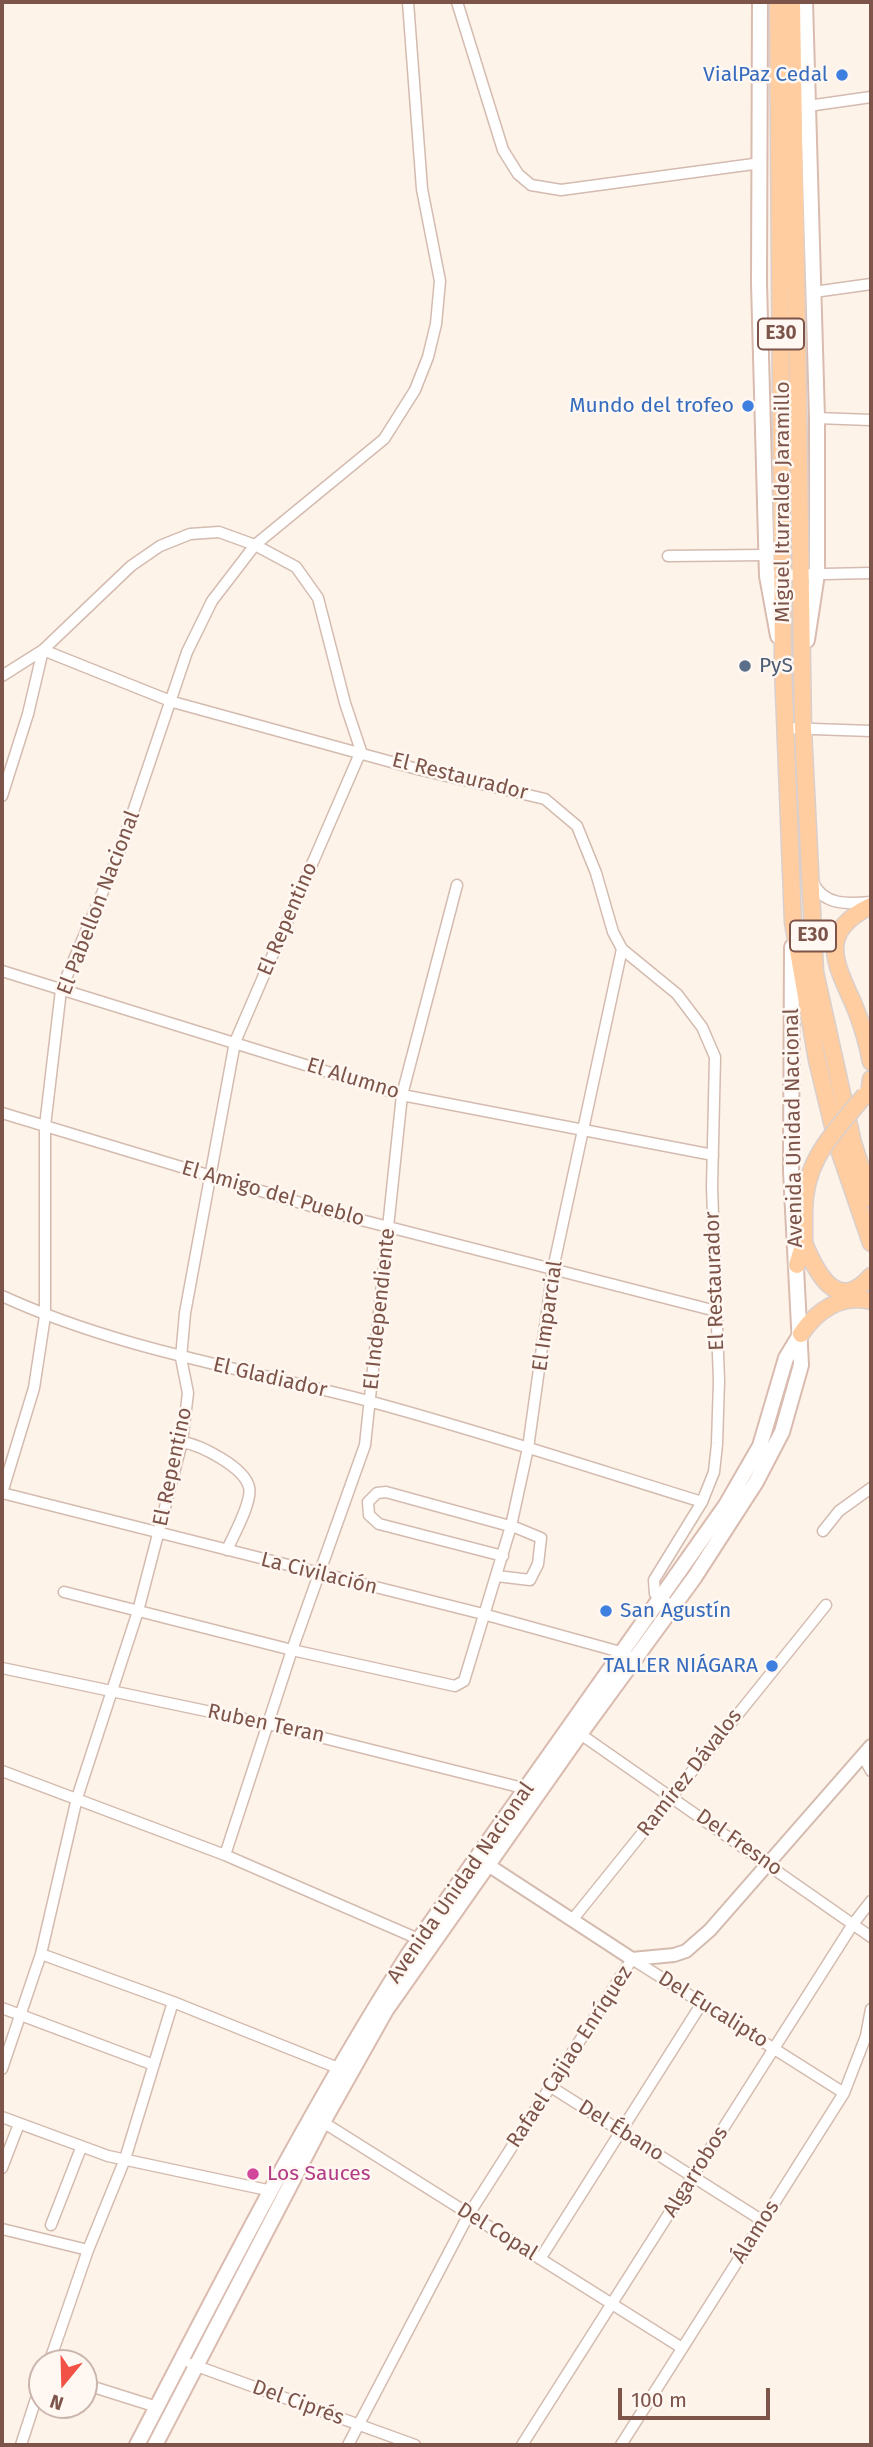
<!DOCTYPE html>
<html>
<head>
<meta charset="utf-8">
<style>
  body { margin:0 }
  #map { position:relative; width:873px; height:2447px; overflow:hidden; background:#fef3e9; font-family:"Fira Sans",sans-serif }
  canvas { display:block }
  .frame { position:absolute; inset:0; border:4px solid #7c5449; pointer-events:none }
  .north { position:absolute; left:28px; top:2349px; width:70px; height:70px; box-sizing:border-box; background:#fff7f1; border:2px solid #cbb6ae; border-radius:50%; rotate:199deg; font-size:19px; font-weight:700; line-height:28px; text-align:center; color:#7c5449 }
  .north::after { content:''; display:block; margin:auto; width:24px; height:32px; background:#f15245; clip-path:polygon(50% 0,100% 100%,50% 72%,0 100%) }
  .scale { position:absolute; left:618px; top:2388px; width:152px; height:32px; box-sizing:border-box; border:4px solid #7c5449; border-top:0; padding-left:9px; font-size:21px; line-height:24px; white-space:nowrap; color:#7c5449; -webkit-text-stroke:5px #fff7f1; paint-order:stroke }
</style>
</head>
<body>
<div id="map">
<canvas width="873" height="2447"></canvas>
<div class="frame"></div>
<div class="north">N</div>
<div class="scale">100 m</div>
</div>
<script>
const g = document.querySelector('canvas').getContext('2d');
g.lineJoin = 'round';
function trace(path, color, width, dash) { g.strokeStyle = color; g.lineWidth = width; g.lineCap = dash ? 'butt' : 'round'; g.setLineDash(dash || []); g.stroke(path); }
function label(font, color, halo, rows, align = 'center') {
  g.font = font + ' "Fira Sans",sans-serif'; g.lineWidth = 5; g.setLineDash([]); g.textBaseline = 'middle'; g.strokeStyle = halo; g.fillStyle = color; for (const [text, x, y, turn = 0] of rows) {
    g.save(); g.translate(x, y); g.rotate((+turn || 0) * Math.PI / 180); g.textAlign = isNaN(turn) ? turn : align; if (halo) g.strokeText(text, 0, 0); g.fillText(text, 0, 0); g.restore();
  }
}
const minor = new Path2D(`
  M457,2L503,150L518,174L531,185L561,190L761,163
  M808,106L871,97
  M814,292L871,284
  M817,418L871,420
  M668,556L766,555
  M777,575L871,573
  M2,676L43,650L173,702L417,769L545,799L577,826L596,873L613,932L622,949L677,994L702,1027L715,1057L712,1187L719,1381L717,1444L714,1472L702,1502L654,1580L655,1594L672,1606
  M785,728L871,731
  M2,796L28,714L43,650L131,566L160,546L190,534L219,532L255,545L296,567L318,598L345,703L361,751
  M813,882C823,906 849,904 871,902
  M2,971L402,1095L713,1155
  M2,1113L334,1213L716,1311
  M2,1296C120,1350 248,1369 372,1402C483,1432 592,1468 702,1502
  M182,1442C201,1445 244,1467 249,1487C253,1501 233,1536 227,1550
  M2,1493L34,1388L45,1316V1126L61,990L118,856L187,652L212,601L255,545L384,439L415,390L428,357L436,324L440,281L422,189L408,2
  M2,1493L483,1614L624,1653L634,1661
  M823,1531L839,1511L871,1488
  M497,1576L530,1580L538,1564L541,1538L517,1528L386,1492L377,1493L368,1502L369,1515L379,1524L503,1556
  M64,1592L292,1650L455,1686L464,1681L511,1526L528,1448L553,1269L622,949
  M2,1668L268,1724L527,1789
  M576,1731L871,1937
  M863,1756L871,1771
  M2,1771L225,1855L423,1941
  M225,1855L292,1650L365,1445L402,1095L457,885
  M573,1919L826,1605
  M41,1954L173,2002L338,2068
  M2,2008L154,2065
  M2,2069L41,1954L77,1798L138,1611L182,1442L188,1393L181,1358L185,1313L235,1042L361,751
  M551,2087L763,2221
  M2,2117L108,2156L272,2191
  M318,2119L682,2348
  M2,2168L19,2124
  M51,2225L81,2148
  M2,2229L88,2250
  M540,2259L702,2003
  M49,2363L88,2250L125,2159L173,2002
  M191,2364L415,2445
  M84,2384L157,2407
  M21,2445L42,2380
  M348,2445L469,2214L632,1959L844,2093
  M522,2445L853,1924L871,1901
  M621,2445L844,2093L866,2036L871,2009`);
const tertiary = new Path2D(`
  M482,1861L632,1959L674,1955L686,1951L710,1930L871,1746`);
const secondary = new Path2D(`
  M760,2L759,283L767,576L778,636
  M805,2L817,418V574L807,640
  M137,2445C223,2280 308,2112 408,1955L726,1505L760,1446L786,1358L800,1335
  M155,2445L323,2122L386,2010L580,1734L694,1578L756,1482L782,1432L801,1365L791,1171L792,947`);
const primary = new Path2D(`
  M778,2L783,666L793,922L817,1060L838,1147L871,1243
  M792,2L803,730L815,972L853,1143L871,1199
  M871,906C817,932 835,962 854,1005C862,1024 867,1041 871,1062
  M870,1087L871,1079
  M804,1243C816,1272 837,1315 871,1276
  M797,1265L804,1243V1212
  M801,1334C817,1310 841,1294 871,1301`);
const primaryBridge = new Path2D(`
  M804,1212C804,1159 834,1133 865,1095`);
const markers = [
  [842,75,7,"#3f7fe0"],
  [748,406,7,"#3f7fe0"],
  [745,666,7,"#5c6f8a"],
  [606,1611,7,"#3f7fe0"],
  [772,1666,7,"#3f7fe0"],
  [253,2174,7,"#d1479c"]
];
const shields = [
  [781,334,46],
  [813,936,46]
];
const shieldNames = [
  ["E30",781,334],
  ["E30",813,936]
];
const shopNames = [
  ["VialPaz Cedal",828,75],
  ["Mundo del trofeo",734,406],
  ["San Agustín",620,1611,"left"],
  ["TALLER NIÁGARA",758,1666]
];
const streetNames = [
  ["Miguel Iturralde Jaramillo",783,502,-90],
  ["El Restaurador",460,777,14],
  ["El Pabellon Nacional",99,903,-69],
  ["El Repentino",288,919,-67],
  ["El Alumno",353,1079,17],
  ["Avenida Unidad Nacional",794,1128,-91],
  ["El Amigo del Pueblo",273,1194,16],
  ["El Restaurador",715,1281,-92],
  ["El Independiente",380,1309,-84],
  ["El Imparcial",548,1316,-82],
  ["El Gladiador",270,1378,13],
  ["El Repentino",173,1467,-78],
  ["La Civilación",319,1574,14],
  ["Ruben Teran",266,1724,12],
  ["Ramírez Dávalos",690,1773,-52],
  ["Del Fresno",739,1843,35],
  ["Avenida Unidad Nacional",461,1883,-55],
  ["Del Eucalipto",713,2010,32],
  ["Rafael Cajiao Enríquez",570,2057,-57],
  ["Del Ébano",621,2131,32],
  ["Algarrobos",696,2172,-58],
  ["Del Copal",497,2232,32],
  ["Álamos",756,2232,-58],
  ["Del Ciprés",298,2403,20]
];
const serviceNames = [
  ["PyS",759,666]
];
const hotelNames = [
  ["Los Sauces",267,2174]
];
trace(minor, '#d4bbaf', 13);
trace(tertiary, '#d4bbaf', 16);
trace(secondary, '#dabbaf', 18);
trace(primary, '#dacfcc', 19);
trace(minor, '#fff', 10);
trace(tertiary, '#fff', 12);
trace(secondary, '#fff', 14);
trace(primary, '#ffcd9f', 16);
trace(primaryBridge, '#dacfcc', 19, []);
trace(primaryBridge, '#ffcd9f', 16);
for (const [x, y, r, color] of markers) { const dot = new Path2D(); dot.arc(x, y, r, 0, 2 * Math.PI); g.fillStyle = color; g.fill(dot); trace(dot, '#fff7f1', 2.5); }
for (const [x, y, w] of shields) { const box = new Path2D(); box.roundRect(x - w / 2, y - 15.5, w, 31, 5); g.fillStyle = '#fff7f1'; g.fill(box); trace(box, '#7c5449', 2); }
label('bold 19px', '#7c5449', null, shieldNames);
label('21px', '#366cbe', '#fff7f1', shopNames, 'right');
label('21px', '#7c5449', '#fff7f1', streetNames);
label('21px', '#4e5e75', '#fff7f1', serviceNames, 'left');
label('21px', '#b23c85', '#fff7f1', hotelNames, 'left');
</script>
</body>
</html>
